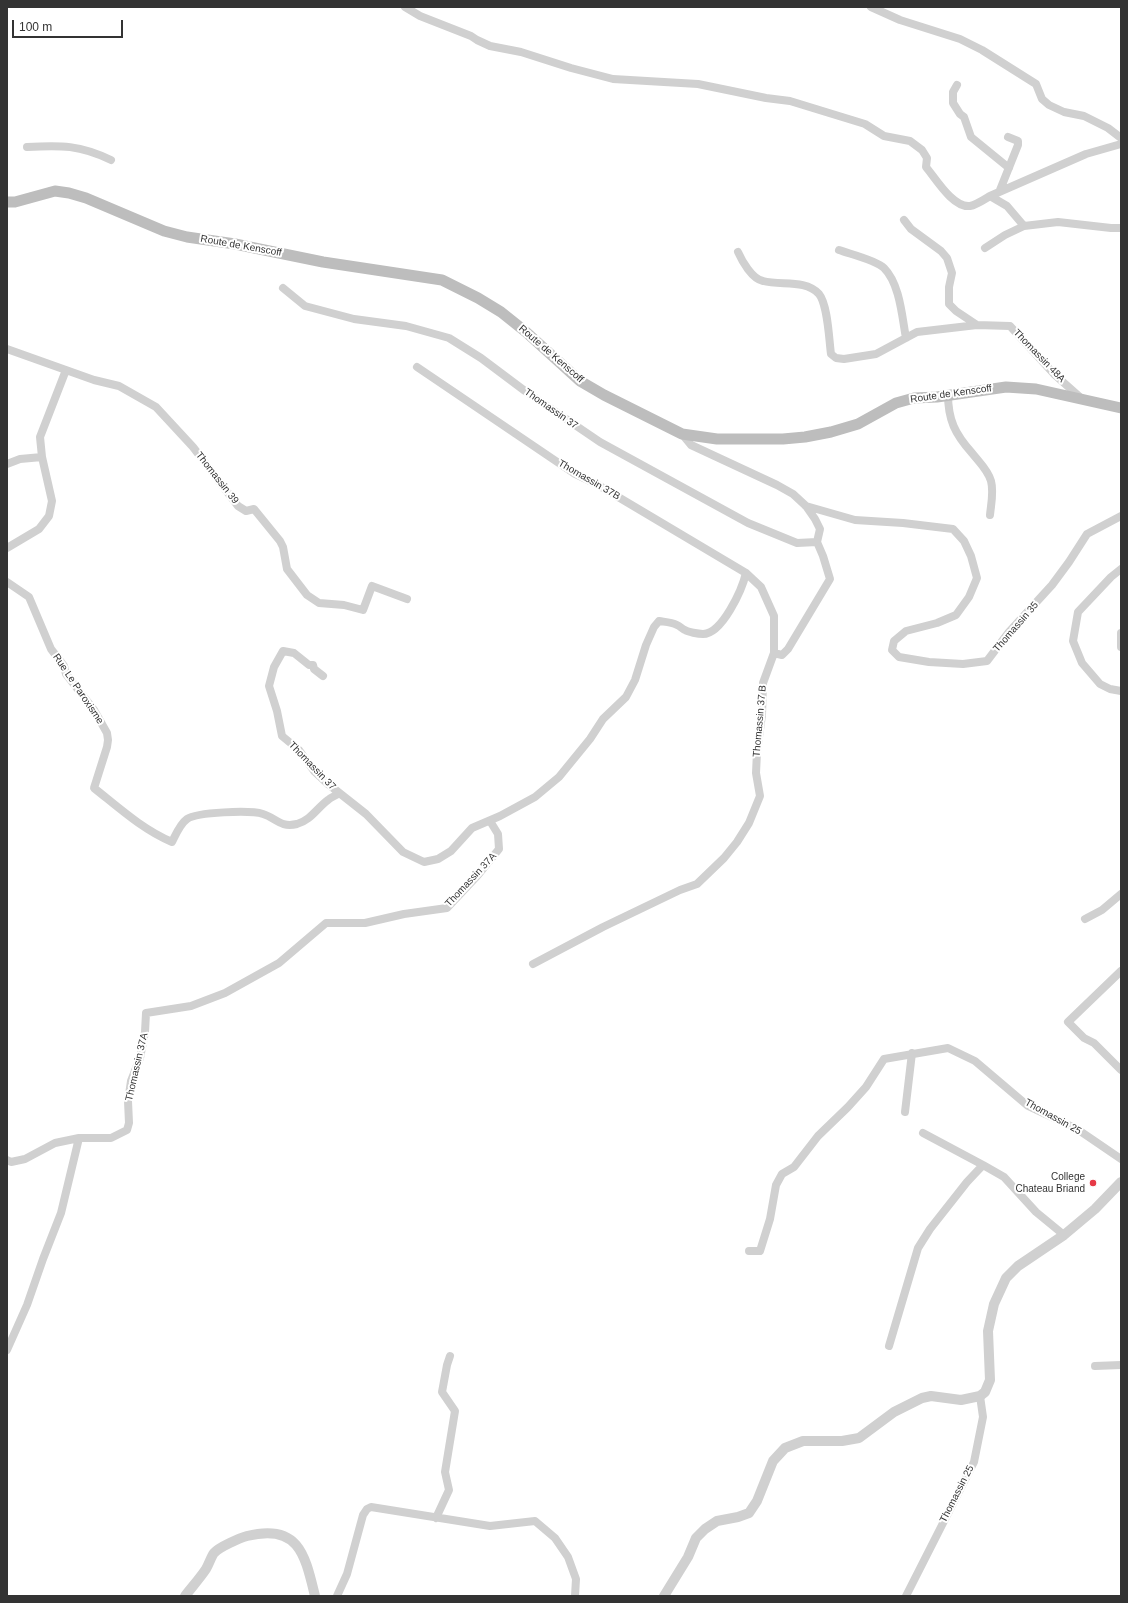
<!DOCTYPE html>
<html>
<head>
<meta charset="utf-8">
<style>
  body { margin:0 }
  #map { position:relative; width:1128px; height:1603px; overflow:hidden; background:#fff; font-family:Helvetica,sans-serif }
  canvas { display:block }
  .frame { position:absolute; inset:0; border:8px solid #333; pointer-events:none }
  .scale { position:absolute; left:12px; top:20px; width:111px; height:18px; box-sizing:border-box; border:2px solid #333; border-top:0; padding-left:5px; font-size:12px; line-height:14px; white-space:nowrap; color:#333; -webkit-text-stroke:3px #fff; paint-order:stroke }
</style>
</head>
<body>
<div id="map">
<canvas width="1128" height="1603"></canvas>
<div class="frame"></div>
<div class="scale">100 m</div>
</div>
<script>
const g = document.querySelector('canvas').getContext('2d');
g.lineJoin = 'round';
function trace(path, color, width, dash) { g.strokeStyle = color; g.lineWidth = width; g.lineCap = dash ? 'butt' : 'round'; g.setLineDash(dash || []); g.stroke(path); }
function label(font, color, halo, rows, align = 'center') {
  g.font = font + ' Helvetica,sans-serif'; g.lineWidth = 4; g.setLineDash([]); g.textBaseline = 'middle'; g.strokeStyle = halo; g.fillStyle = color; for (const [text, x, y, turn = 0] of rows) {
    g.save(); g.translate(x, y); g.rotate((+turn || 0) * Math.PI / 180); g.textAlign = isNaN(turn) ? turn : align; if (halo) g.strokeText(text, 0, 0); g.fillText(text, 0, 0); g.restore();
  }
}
const minor = new Path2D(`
  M405,7L420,16L471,36L477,40L490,46L521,52L571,68L613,79L698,84L766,98L790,101L865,124L884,136L910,141L922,150L927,158L926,167C936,179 953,208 970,206C976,205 985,199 990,196L1007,206L1024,226L1058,222L1111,228H1121
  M871,7L900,20L960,39L982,50L1036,84L1042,99L1049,105L1064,112L1084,116L1108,128L1121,138
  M957,85L953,92V103L960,114L964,117L971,137L1009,168
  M27,147C61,145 80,145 111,160
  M1000,190L1018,145V141L1008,137
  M990,196L1086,154L1121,144
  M904,220L911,229L941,251L947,258L952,273L949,287V304L956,311L977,325
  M985,248L1005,235L1024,226
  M839,250C850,254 876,260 884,268C900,284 902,317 906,338
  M738,252C742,261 752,279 763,281C781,286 805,279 819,294C828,305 829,340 831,354L836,358L844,359L876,354L917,332L977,325L1010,326L1055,375L1081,398
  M283,288L305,306L354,319L406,326L449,338L481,358L525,391L600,442L748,523L797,543L817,542
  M7,349L94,380L119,386L156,407L193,447L238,506L246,511L254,509L280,541L283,547L287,569L307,595L319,603L344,605L363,610L372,586L407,599
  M417,367L575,474L598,485L746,573
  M948,394C948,420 955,434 972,453C979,462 988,470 991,481C994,492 991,504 990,515
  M7,464L20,459L42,457
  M806,506L855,520L903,523L953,529L964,541L971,556L977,578L969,597L956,615L937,623L906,631L894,641L892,650L899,657L929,662L963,664L987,661L1009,632L1052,585L1069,562L1087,534L1121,516
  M7,548L39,529L49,516L52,501L42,457L40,437L66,370
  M1121,569L1111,577L1078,612L1073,641L1082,663L1100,684L1110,689L1121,691
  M7,582L29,597L51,649L64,666L66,674L94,710L107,733L108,740L107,747L94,788C118,807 143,830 172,842C176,834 180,824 187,819C197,812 250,810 263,814C276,818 280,828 297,824C311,820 317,808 328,800C331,797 335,796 338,794
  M1121,633V647
  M323,676L314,669L313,665H309L294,653L283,651L274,667L269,686L277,711L282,736L299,750L314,771L328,784L366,814L403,852L424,862L438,859L451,851L472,828L500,816L535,797L559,777L590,739L603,719L626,697L635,680L646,645L654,627L659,621C665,622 671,622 677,625C680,626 682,629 685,630C688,632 698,634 703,634C722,634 742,590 746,573L761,587L774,616V653
  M1085,919L1102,910L1121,894
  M533,964L603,927L680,890L697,884L724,858L737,842L749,823L760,796L756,773L757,752L762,715L763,683L774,653L782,655L788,649L830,579L823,556L817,542L820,529L815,519L806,506L793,494L777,485L691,445L682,434
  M1121,971L1068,1022L1084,1038L1094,1043L1121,1070
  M905,1112L912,1053
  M923,1133L983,1165
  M7,1160L11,1162L25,1159L55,1143L79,1138H111L127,1130L129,1123L128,1101L131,1081L140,1058L145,1032L146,1013L191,1006L225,993L279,963L326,923H365L404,914L447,908L478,875L499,849L498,834L490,821
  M749,1251H760L770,1219L776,1185L782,1174L794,1167L818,1136L848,1107L866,1087L884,1059L948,1048L975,1061L1028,1106L1077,1129L1121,1159
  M889,1346L918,1248L930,1229L967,1182L983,1165L1004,1177L1036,1212L1064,1235
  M7,1350L27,1305L43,1259L61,1213L79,1138
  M1095,1366L1121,1365
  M436,1518L449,1490L445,1472L455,1411L442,1392L447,1365L450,1356
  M337,1596L347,1574L363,1515L367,1509L371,1507L490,1526L535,1521L555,1538L568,1557L576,1579L575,1596
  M906,1596L974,1462L983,1417L980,1396`);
const tertiary = new Path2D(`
  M185,1596C192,1587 200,1578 206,1569C209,1564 211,1557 214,1553C219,1547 240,1538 247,1536C299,1523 305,1555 315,1596
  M664,1596L688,1557L696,1538L705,1529L717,1521L738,1517L749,1513L757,1501L773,1461L785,1448L803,1441H842L859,1438L894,1412L922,1398L931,1396L961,1400L980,1396L985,1392L990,1380L988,1331L994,1304L1006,1278L1018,1266L1064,1235L1095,1209L1121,1182`);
const secondary = new Path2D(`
  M7,202H15L55,191L69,193L86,198L164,231L187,237L235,244L323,262L442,280L478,298L501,312L526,332L580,381L604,395L682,434L717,439H783L805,437L831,432L858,424L896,403L914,398L937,397L1006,387L1036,389L1121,408`);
const markers = [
  [1093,1183,4,"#e63946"]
];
const streetNames = [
  ["Route de Kenscoff",241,246,10],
  ["Route de Kenscoff",551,354,41],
  ["Thomassin 48A",1039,356,46],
  ["Route de Kenscoff",951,394,-8],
  ["Thomassin 37",551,409,35],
  ["Thomassin 39",217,478,52],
  ["Thomassin 37B",589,480,30],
  ["Thomassin 35",1016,627,-49],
  ["Rue Le Paroxisme",78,689,56],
  ["Thomassin 37 B",760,721,-85],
  ["Thomassin 37",312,766,46],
  ["Thomassin 37A",471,880,-47],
  ["Thomassin 37A",137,1067,-77],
  ["Thomassin 25",1053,1117,29],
  ["Thomassin 25",957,1494,-63]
];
const poiNames = [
  ["College",1085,1177],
  ["Chateau Briand",1085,1189]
];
trace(minor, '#d0d0d0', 8);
trace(tertiary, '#d0d0d0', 10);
trace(secondary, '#bdbdbd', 11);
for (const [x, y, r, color] of markers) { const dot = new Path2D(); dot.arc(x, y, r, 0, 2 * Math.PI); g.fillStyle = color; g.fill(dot); trace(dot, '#fff', 1.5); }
label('10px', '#333', '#fff', streetNames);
label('10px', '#333', '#fff', poiNames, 'right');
</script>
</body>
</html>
